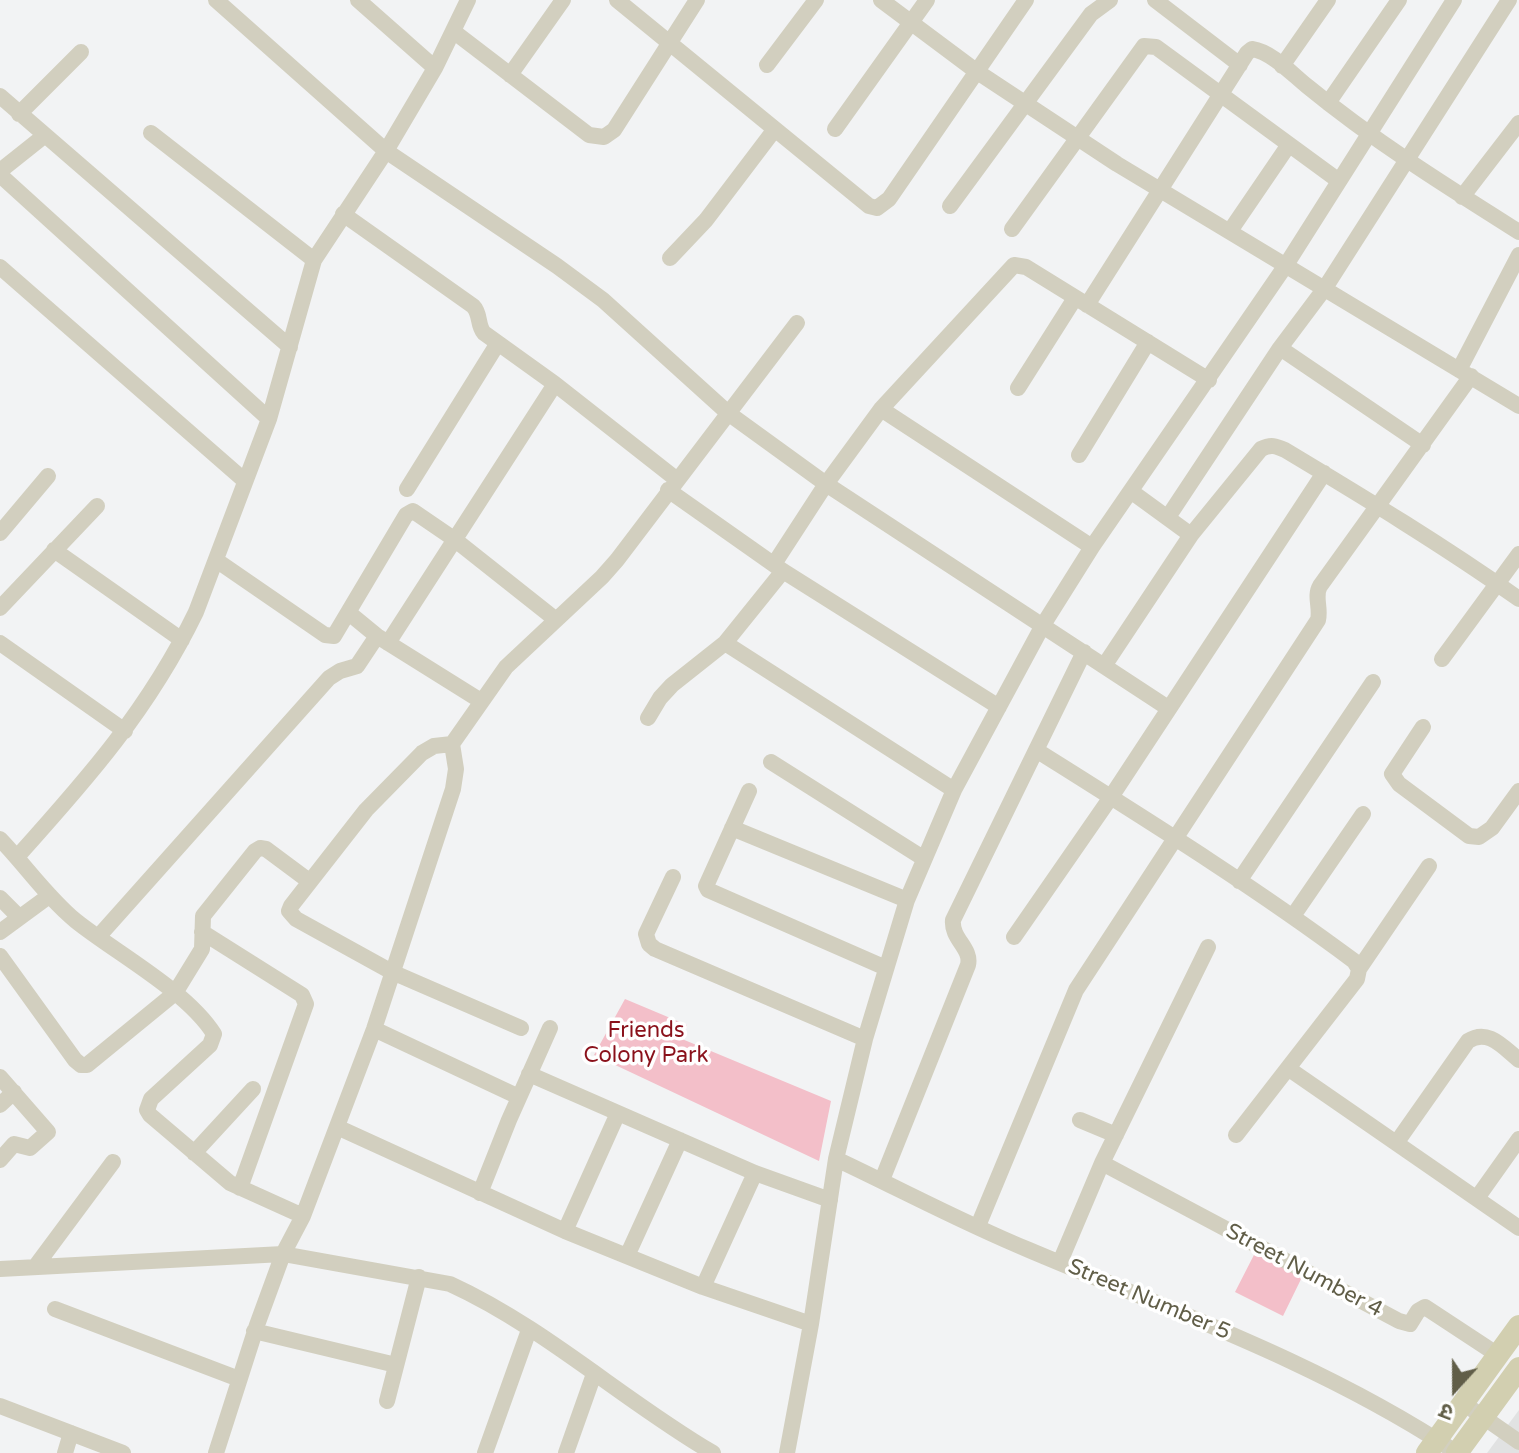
<!DOCTYPE html>
<html>
<head>
<meta charset="utf-8">
<style>
  body { margin:0 }
  #map { position:relative; width:1519px; height:1453px; overflow:hidden; background:#f2f3f4; font-family:"Varela Round","Noto Sans Devanagari",sans-serif }
  canvas { display:block }
  .north { position:absolute; left:1415px; top:1349px; width:80px; height:80px; -webkit-text-stroke:6px #fff; paint-order:stroke; rotate:201deg; font-size:22px; font-weight:700; line-height:32px; text-align:center; color:#615e48 }
  .north::after { content:''; display:block; margin:auto; width:28px; height:36px; background:#615e48; clip-path:polygon(50% 0,100% 100%,50% 72%,0 100%) }
</style>
</head>
<body>
<div id="map">
<canvas width="1519" height="1453"></canvas>
<div class="north">उ</div>
</div>
<script>
const g = document.querySelector('canvas').getContext('2d');
g.lineJoin = 'round';
function fillPath(path, color) { g.fillStyle = color; g.fill(path, 'evenodd'); }
function trace(path, color, width, dash) { g.strokeStyle = color; g.lineWidth = width; g.lineCap = dash ? 'butt' : 'round'; g.setLineDash(dash || []); g.stroke(path); }
function label(font, color, halo, rows, align = 'center') {
  g.font = font + ' "Varela Round",sans-serif'; g.lineWidth = 7; g.setLineDash([]); g.textBaseline = 'middle'; g.strokeStyle = halo; g.fillStyle = color; for (const [text, x, y, turn = 0] of rows) {
    g.save(); g.translate(x, y); g.rotate((+turn || 0) * Math.PI / 180); g.textAlign = isNaN(turn) ? turn : align; if (halo) g.strokeText(text, 0, 0); g.fillText(text, 0, 0); g.restore();
  }
}
const education = new Path2D(`
  M1519,1410V1453H1487Z`);
const green = new Path2D(`
  M625,999L687,1025L682,1039L831,1101L819,1161L594,1055Z
  M1257,1249L1304,1273L1283,1316L1235,1292Z`);
const minor = new Path2D(`
  M216,0L386,151L557,266L603,300L728,413L826,484L1168,708
  M358,0L435,68
  M617,0L869,206L877,208L889,199L1026,0
  M881,0L976,71L1117,164L1519,406
  M1155,0L1240,65
  M453,31L589,135L604,137L614,130L697,0
  M767,65L816,0
  M1282,66L1328,0
  M510,75L563,0
  M0,96L290,347
  M1328,103L1399,0
  M19,114L81,52
  M835,129L927,0
  M151,133L314,260
  M0,171L44,136
  M0,175L269,419
  M1462,197L1519,123
  M950,206L1091,14L1110,0
  M343,214L473,306C481,314 477,325 484,333L555,384L676,479
  M1012,229L1144,46L1156,47L1339,181
  M1230,231L1288,146
  M670,258L706,220L775,129
  M0,267L245,481
  M1087,305L1247,53L1252,49C1272,52 1292,74 1307,86C1374,141 1446,186 1519,232
  M1280,348L1423,445
  M1459,370L1519,255
  M1018,388L1075,298
  M881,409L1092,547
  M1079,455L1148,342
  M407,489L498,343
  M668,490L783,571L999,707
  M1132,492L1191,535
  M1168,517L1280,348L1325,288L1509,0
  M0,533L48,476
  M54,550L182,640
  M216,560L325,635L334,636L406,515L413,511L454,539L555,619
  M774,564L826,484L881,409L1014,265L1026,267L1209,380
  M0,608L97,506
  M349,613L377,636L481,701
  M0,643L125,731
  M388,643L555,384
  M725,643L954,790
  M1442,659L1519,554
  M1104,666L1191,535L1261,449C1271,444 1276,446 1285,450C1365,498 1444,546 1519,599
  M648,718L660,698L672,685L725,643L783,571
  M1423,727L1392,774L1399,784L1469,836L1479,837L1492,828L1519,791
  M1036,750C1144,818 1252,885 1354,961L1359,969L1357,979L1236,1135
  M771,762L923,858
  M749,791L706,886L708,890L886,968
  M732,828L907,900
  M0,839C26,866 47,897 76,921C116,953 187,991 214,1034L210,1045L151,1099L147,1110L150,1115L230,1183L303,1216
  M17,857C88,778 149,709 196,612L269,419L314,260L386,151L435,68L468,0
  M673,877L646,934L649,944L655,949L865,1039
  M1239,881L1373,682
  M0,898L19,917
  M1293,916L1363,814
  M0,932L49,896
  M202,932L302,995L306,1004L240,1188
  M98,937L329,678L340,671L357,666L377,636
  M1014,937L1111,797L1324,473
  M0,956L75,1060L81,1065H87L175,993L202,949L203,916L255,851L260,848L266,849L309,881
  M1359,969L1429,866
  M521,1028L392,972L296,919L289,911L291,906L366,810L422,753L434,746L452,744L506,667L602,577L617,560L797,323
  M374,1029L519,1097
  M1289,1069L1519,1228
  M529,1074L755,1173L830,1200
  M0,1077L48,1132L30,1148L14,1144L0,1160
  M0,1105L14,1092
  M1080,1120L1116,1135
  M337,1127L565,1231L703,1287L811,1324
  M1397,1142L1468,1041C1488,1028 1503,1047 1519,1060
  M194,1153L253,1089
  M836,1159C900,1189 963,1223 1029,1250C1173,1311 1325,1365 1457,1453
  M1102,1163L1399,1321L1410,1324L1418,1311L1425,1307L1498,1355
  M882,1180L968,965C972,948 951,939 953,920L1084,652
  M480,1193L509,1120L550,1028
  M1477,1198L1519,1139
  M978,1226L1076,990L1318,620C1321,608 1314,596 1320,586L1471,376
  M565,1231L618,1113
  M627,1256L680,1140
  M1060,1262L1102,1163L1208,947
  M35,1267L113,1162
  M0,1269L283,1254L450,1284C544,1327 624,1401 713,1453
  M703,1287L755,1173
  M55,1309L239,1379
  M254,1331L396,1365
  M387,1401L419,1277
  M1463,1403L1519,1442
  M0,1406L123,1453
  M65,1453L71,1433
  M216,1453L257,1325L283,1254L303,1216L374,1029L453,789L456,769L452,744
  M485,1453L529,1330
  M566,1453L594,1374
  M787,1453L811,1324L836,1159L865,1039L907,900L954,790L1043,625L1092,547L1286,265L1454,0`);
const major = new Path2D(`
  M1427,1453L1519,1326
  M1457,1453L1519,1368`);
const parkNames = [
  ["Friends",646,1031],
  ["Colony Park",646,1056]
];
const streetNames = [
  ["Street Number 4",1304,1271,28],
  ["Street Number 5",1149,1300,23]
];
fillPath(education, '#e1e2e2');
fillPath(green, '#f3bfc9');
trace(minor, '#d2cfbf', 16);
trace(major, '#d2cfb0', 22);
label('22px', '#8a111b', '#fff', parkNames);
label('22px', '#615e48', '#fff', streetNames);
</script>
</body>
</html>
